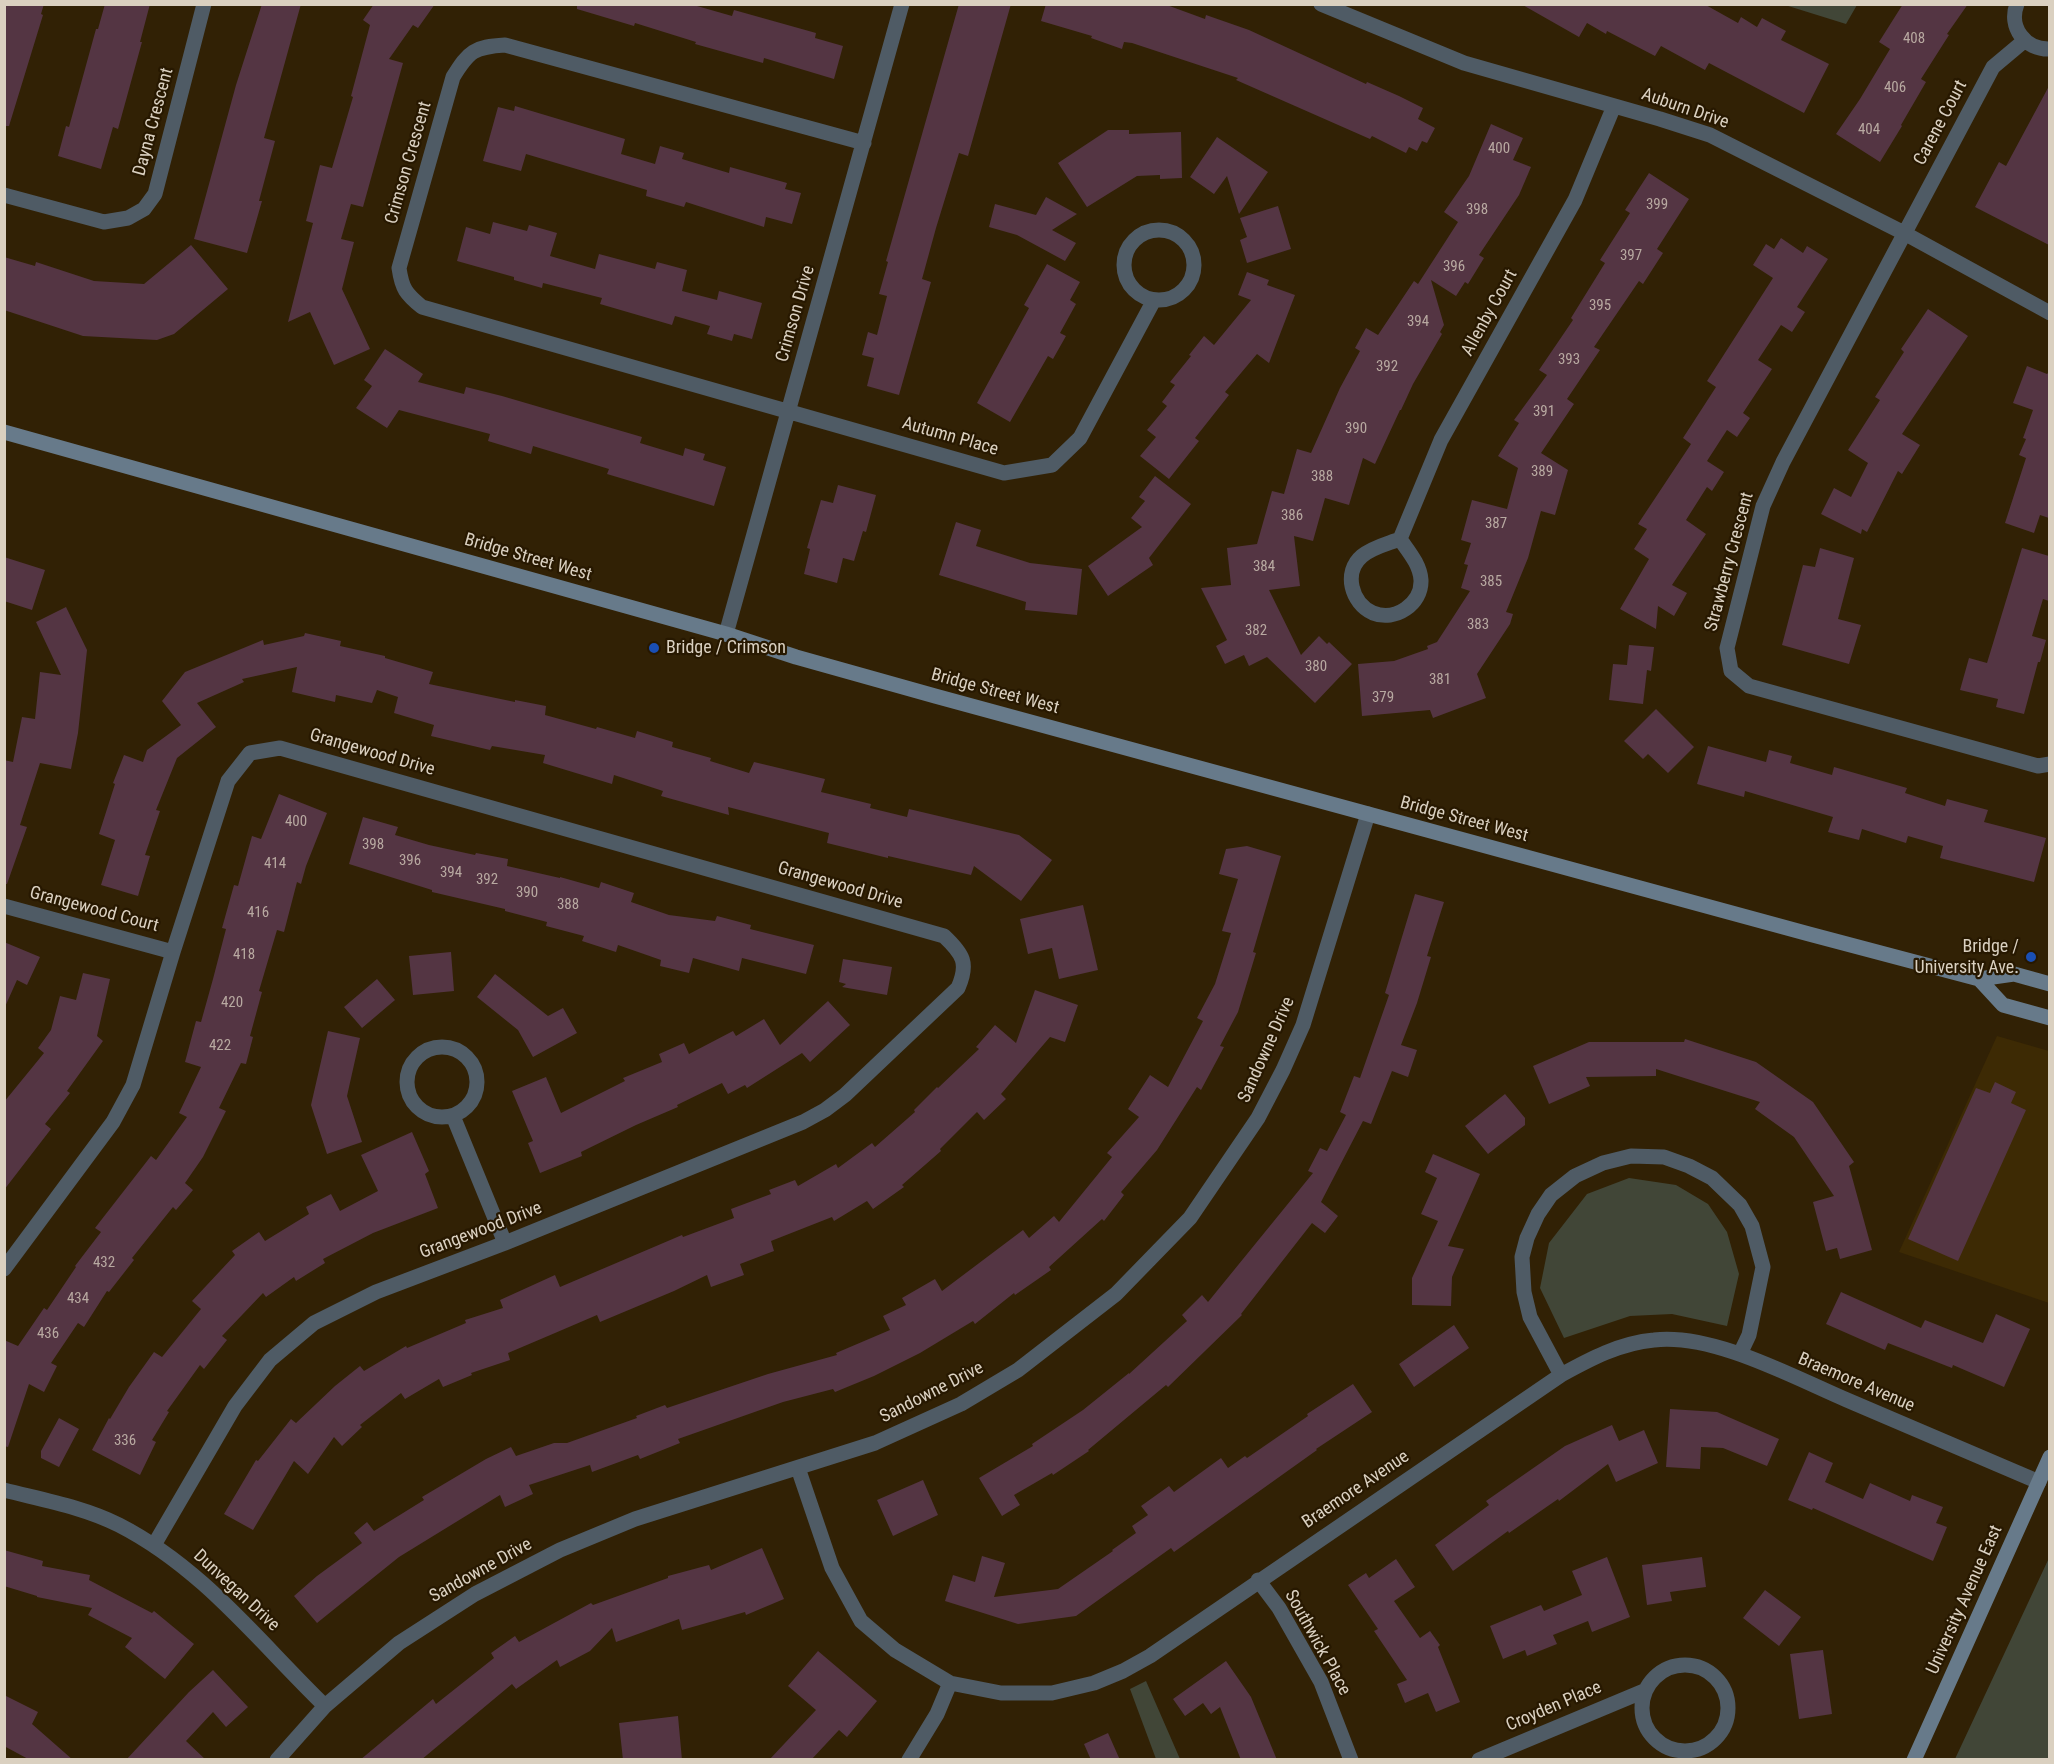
<!DOCTYPE html>
<html>
<head>
<meta charset="utf-8">
<style>
  body { margin:0 }
  #map { position:relative; width:2054px; height:1764px; overflow:hidden; background:#312105; font-family:"Roboto Condensed",sans-serif }
  canvas { display:block }
  .frame { position:absolute; inset:0; border:6px solid #dad0c0; pointer-events:none }
</style>
</head>
<body>
<div id="map">
<canvas width="2054" height="1764"></canvas>
<div class="frame"></div>
</div>
<script>
const g = document.querySelector('canvas').getContext('2d');
g.lineJoin = 'round';
function fillPath(path, color) { g.fillStyle = color; g.fill(path, 'evenodd'); }
function trace(path, color, width, dash) { g.strokeStyle = color; g.lineWidth = width; g.lineCap = dash ? 'butt' : 'round'; g.setLineDash(dash || []); g.stroke(path); }
function label(font, color, halo, rows, align = 'center') {
  g.font = font + ' "Roboto Condensed",sans-serif'; g.lineWidth = 4.5; g.setLineDash([]); g.textBaseline = 'middle'; g.strokeStyle = halo; g.fillStyle = color; for (const [text, x, y, turn = 0] of rows) {
    g.save(); g.translate(x, y); g.rotate((+turn || 0) * Math.PI / 180); g.textAlign = isNaN(turn) ? turn : align; if (halo) g.strokeText(text, 0, 0); g.fillText(text, 0, 0); g.restore();
  }
}
const built = new Path2D(`
  M1997,1036L2049,1051V1303L1899,1252Z`);
const green = new Path2D(`
  M1785,5H1857L1846,24Z
  M1629,1178L1676,1185L1708,1204L1727,1232L1739,1274L1727,1326L1672,1314L1630,1316L1564,1338L1540,1288L1549,1243L1587,1194Z
  M2049,1558V1759H1955Z
  M1146,1681L1180,1759H1156L1130,1689Z`);
const building = new Path2D(`
  M4,4H44L41,14L43,15L9,126H4Z
  M105,4H150L140,42H142L118,129L113,127L101,169L58,156L66,126L69,127L96,29H98Z
  M262,4H301L264,138L275,141L259,201H262L247,253L194,239L236,85Z
  M374,4H435L418,28L413,25L389,59L403,63L363,207L351,204L341,239L354,242L342,289L370,349L334,365L310,312L288,322L313,223L306,221L320,165L332,168L353,97L351,96L370,25L363,20Z
  M577,4H690L732,16L734,10L816,33L815,38L843,46L834,79L764,58L763,63L695,44L696,42L635,23L634,26L577,9Z
  M959,4H1011L968,156L959,153L936,228L922,279L931,282L899,395L867,386L874,358L862,355L868,332L877,335L887,296L879,294L888,262L886,261Z
  M1046,4H1164L1205,19L1206,15L1249,30L1366,84L1367,82L1399,96L1423,108L1418,119L1435,128L1427,143L1422,141L1417,151L1409,147L1406,153L1372,136L1370,139L1236,80L1238,78L1132,43L1124,42L1122,49L1091,38L1092,36L1041,21Z
  M1521,4H1704L1738,23L1741,17L1757,27L1762,18L1786,31L1781,40L1829,64L1804,113L1709,63L1705,70L1661,46L1655,56L1607,31L1606,34L1587,23L1579,37Z
  M1903,4H1968L1947,34L1949,35L1921,79L1926,82L1901,125L1902,126L1880,162L1836,134L1860,99L1890,49L1879,42Z
  M2049,86V245L1975,207L1999,162L2006,166Z
  M515,106L625,139L621,154L655,164L660,146L684,153L682,159L729,173L730,167L787,183L785,189L801,193L792,224L766,217L764,227L686,202L684,207L646,196L647,190L526,154L521,171L483,161L498,107L514,111Z
  M1491,124L1523,138L1513,160L1531,167L1519,195L1479,255L1484,258L1468,284L1465,282L1456,296L1431,280L1444,325L1440,332L1442,334L1413,384L1401,410H1400L1375,464L1363,458L1349,505L1325,498L1313,541L1294,536L1300,586L1269,590L1301,655L1319,636L1327,644L1329,642L1352,664L1315,703L1267,657L1249,666L1244,655L1225,664L1216,646L1227,640L1201,588L1231,585L1227,548L1257,544L1272,491L1284,494L1297,449L1311,453L1340,388L1360,351L1355,348L1366,328L1378,335L1414,281L1418,284L1458,222L1444,212L1469,176Z
  M1108,130H1129V134L1181,132L1182,178L1160,179V175L1137,176L1087,207L1058,163Z
  M1217,137L1268,172L1239,214L1227,176L1214,194L1190,177Z
  M1649,173L1689,199L1657,249L1663,253L1643,284L1639,281L1594,347L1600,350L1567,399L1574,404L1541,453L1568,470L1555,515L1541,511L1528,558L1506,612L1513,614L1510,624L1477,674L1486,698L1433,718L1430,710L1362,716L1358,664L1394,661L1428,649L1427,646L1437,642L1470,591L1461,588L1468,565L1464,564L1471,543L1461,540L1472,500L1507,509L1518,468L1498,456L1519,423L1514,420L1547,375L1539,370L1573,320L1571,318L1605,263L1600,260L1630,213L1625,210Z
  M1046,197L1077,214L1052,230L1076,243L1065,261L1017,235L989,227L995,204L1036,215Z
  M1278,206L1291,249L1247,263L1240,240L1247,237L1240,218Z
  M493,222L527,231L529,225L557,233L550,256L595,269L599,254L655,269L657,262L687,270L682,291L717,300L719,291L762,303L752,339L734,334L732,341L707,334L710,326L675,316L672,325L600,304L602,298L543,283L542,288L514,280V277L457,261L466,227L490,234Z
  M1781,238L1803,253L1807,246L1828,259L1797,307L1805,312L1792,332L1781,325L1758,360L1772,369L1743,413L1750,418L1737,437L1727,430L1707,461L1724,472L1712,491L1707,487L1686,520L1706,534L1672,585L1687,593L1674,616L1658,606L1656,629L1620,609L1649,559L1634,549L1647,529L1638,524L1691,444L1683,438L1716,387L1707,381L1773,278L1753,265L1766,244L1774,249Z
  M191,245L228,289L174,334L157,340L83,336L4,310V257L35,266L36,262L94,281L144,284Z
  M1047,264L1080,282L1070,300L1076,304L1060,333L1066,336L1053,359L1048,356L1010,422L977,403L1029,308L1024,305Z
  M1247,272L1269,280L1267,285L1295,295L1269,363L1257,354L1225,392L1229,395L1195,438L1199,441L1169,479L1140,456L1156,437L1147,430L1167,406L1162,402L1175,385L1170,382L1191,356L1189,355L1204,336L1214,345L1251,300L1238,295Z
  M1928,309L1968,336L1902,434L1920,445L1902,474L1898,471L1867,532L1862,529L1861,534L1821,514L1834,488L1851,497L1868,463L1848,450L1880,400L1875,397L1904,352L1901,349Z
  M385,349L423,374L418,382L464,394L466,387L502,396L642,437L640,443L683,456L685,448L705,454L703,460L726,467L714,506L607,474L609,469L533,446L531,454L488,441L490,434L399,410L387,428L356,408L372,386L364,380Z
  M2027,366L2047,374L2049,372V518L2040,515L2034,533L2005,523L2026,458L2019,455L2026,439L2023,438L2033,410L2013,403Z
  M1155,476L1191,504L1149,558L1153,565L1108,596L1088,566L1142,527L1131,518L1145,501L1139,497Z
  M838,485L876,495L866,532L863,531L854,561L843,558L837,583L804,574L810,549L807,548L821,500L833,503Z
  M956,522L981,530L976,546L1030,563L1082,569L1077,615L1025,610L1026,602L939,575Z
  M1820,548L1854,558L1838,619L1861,625L1849,664L1782,645L1803,565L1815,567Z
  M2022,548L2049,556V601L2043,599L2032,636L2046,640L2040,662H2038L2024,714L1996,707L1998,699L1960,690L1969,658L1987,663Z
  M4,557L45,570L32,610L4,601Z
  M66,607L87,650L78,733L71,769L40,763L20,825L27,827L7,884H4V760L13,762L22,717L35,719L40,672L61,675L36,622Z
  M305,633L341,641L340,646L385,656V658L433,672L429,684L515,702V700L546,706L545,715L596,729L597,727L635,738L637,731L673,742L672,747L711,758L710,761L749,773L754,762L825,779L821,792L871,804L870,808L907,817L909,809L1019,835L1052,860L1021,901L974,866L971,875L888,856V858L827,843L829,833L728,807L729,815L661,796L663,791L614,775L612,784L543,763L545,755L492,746L490,750L431,736L434,725L394,713L398,697L377,690L372,703L336,695L335,702L292,692L297,667L242,679L244,682L197,703L216,727L177,758L156,810L160,811L145,855L150,856L138,896L101,885L115,840L99,834L115,784L113,783L124,755L143,762L147,750L181,725L162,701L185,672L263,640L264,645L304,636Z
  M1629,645L1654,647L1651,671L1647,670L1643,704L1609,700L1613,664L1627,665Z
  M1656,709L1694,747L1668,773L1648,754L1643,759L1624,741Z
  M1708,746L1766,762L1769,750L1792,756L1790,763L1832,775L1834,767L1907,788L1905,793L1945,806L1947,799L1988,810L1984,822L2046,838L2034,882L1940,858L1943,846L1908,836L1906,843L1862,829L1859,840L1828,832L1833,817L1745,791L1744,797L1697,784Z
  M279,794L327,813L306,866L301,884L297,882L284,932L277,930L259,991L262,992L250,1036L253,1037L246,1064L241,1063L219,1108L226,1111L203,1157L185,1183L193,1190L176,1210L173,1207L132,1258L134,1260L109,1292L107,1291L84,1327L78,1323L51,1363L57,1366L44,1392L29,1384L8,1447L4,1446V1340L18,1346L44,1308L47,1310L76,1267L75,1266L101,1232L95,1228L151,1156L156,1160L187,1117L179,1113L201,1067L185,1062L196,1021L201,1022L213,979L226,929L222,928L234,885L238,886L252,836L261,839Z
  M363,817L398,827L395,835L429,845L475,855L476,853L508,859L507,866L560,878V877L599,888L601,882L634,893L631,902L669,915L715,921L717,916L751,925L750,929L814,945L806,974L742,958L739,971L693,958L689,973L660,966L661,960L618,945L616,952L582,941L584,936L546,926L547,922L505,911V909L432,892V890L349,864Z
  M1247,846L1281,856L1253,952L1256,953L1238,1012L1220,1046L1224,1047L1201,1090L1197,1087L1157,1150L1121,1192L1124,1195L1104,1221L1102,1219L1049,1267L1051,1270L1015,1295L1014,1293L975,1324L973,1321L920,1353L874,1376L835,1392L833,1389L783,1402L678,1439L680,1443L640,1459L638,1455L592,1472L590,1465L529,1485L533,1494L505,1507L500,1495L399,1557L317,1623L294,1596L317,1576L362,1543L354,1533L367,1522L374,1531L424,1500L422,1497L486,1459L511,1447L516,1456L554,1443H567L637,1418L636,1416L665,1405L667,1408L768,1374L837,1355L836,1353L890,1330L883,1316L906,1305L902,1298L935,1279L942,1291L1023,1230L1029,1238L1054,1216L1059,1222L1112,1157L1107,1153L1139,1117L1128,1109L1150,1075L1168,1087L1203,1021L1197,1018L1215,984L1231,933L1222,931L1238,879L1219,874L1226,849Z
  M1415,894L1444,902L1427,956L1431,957L1417,1003L1401,1045L1417,1050L1408,1077L1392,1071L1371,1124L1363,1121L1321,1202L1338,1216L1325,1233L1312,1223L1241,1314L1242,1315L1168,1387L1166,1385L1088,1450L1089,1451L1053,1475L1052,1473L1014,1495L1020,1505L1002,1516L979,1478L1033,1446L1032,1444L1083,1410L1129,1373V1374L1187,1321L1182,1315L1202,1295L1208,1302L1313,1173L1308,1171L1320,1148L1327,1151L1346,1115L1340,1112L1354,1076L1360,1078L1389,995L1385,993Z
  M1083,905L1098,970L1059,979L1052,948L1028,954L1020,919Z
  M4,942L40,957L27,985L17,980L4,1009Z
  M451,952L454,991L413,995L409,956Z
  M843,959L892,967L887,995L842,987L846,984L839,982Z
  M83,973L110,979L97,1036L103,1041L67,1091L70,1093L45,1124L51,1129L4,1190V1102L44,1053L38,1048L51,1030L60,996L76,1000Z
  M495,974L548,1016L563,1008L577,1033L533,1057L518,1030L477,997Z
  M377,979L395,1000L362,1028L344,1007Z
  M1035,990L1078,1005L1065,1042L1050,1037L1001,1094L1006,1099L984,1120L977,1112L940,1149L941,1151L902,1185L904,1187L873,1209L867,1201L834,1221L832,1217L771,1241L774,1251L740,1264L744,1275L711,1287L707,1275L674,1291L600,1322L597,1315L548,1336L508,1353L510,1360L471,1373L472,1375L443,1387L439,1379L405,1399L401,1393L360,1425L362,1427L342,1446L334,1437L308,1474L294,1461L253,1530L224,1514L256,1460L258,1461L291,1419L296,1423L335,1386L360,1366L364,1371L406,1346L407,1348L466,1323L465,1320L503,1308L500,1300L555,1275L560,1287L682,1235L683,1237L734,1218L731,1209L771,1194L769,1190L795,1180L798,1186L836,1164L838,1168L872,1143L875,1147L915,1112L914,1110L937,1087L938,1088L979,1049L976,1047L995,1025L1016,1043Z
  M828,1001L850,1025L810,1062L802,1053L747,1088L745,1085L728,1094L722,1083L677,1105L678,1107L636,1125L581,1152L582,1156L540,1173L528,1143L533,1141L512,1091L546,1077L561,1113L625,1081L623,1078L662,1062L659,1054L684,1043L689,1054L733,1031L736,1036L764,1019L780,1045Z
  M328,1031L360,1038L347,1096L362,1142L327,1154L311,1105Z
  M1685,1039L1756,1062L1813,1102L1854,1162L1849,1166L1872,1250L1840,1259L1837,1248L1826,1251L1813,1202L1834,1196L1794,1137L1755,1109L1760,1102L1656,1069V1076L1586,1077L1590,1086L1549,1104L1533,1066L1589,1042H1684Z
  M1995,1082L2016,1092L2011,1103L2026,1110L1958,1261L1908,1239L1976,1088L1990,1093Z
  M1505,1094L1525,1118V1125L1488,1154L1465,1126Z
  M412,1132L429,1171L425,1174L438,1208L373,1233L323,1259L325,1263L296,1281L294,1277L266,1297L263,1293L222,1336L227,1340L204,1369L200,1365L167,1411L169,1412L152,1440L156,1442L140,1475L92,1450L109,1418L110,1419L129,1387L154,1352L162,1357L201,1309L192,1301L235,1255L232,1251L259,1232L265,1241L309,1214L306,1207L331,1194L340,1211L378,1191L361,1155Z
  M1433,1154L1480,1174L1448,1246L1464,1249L1452,1277L1451,1306L1412,1305V1278L1438,1221L1421,1214L1437,1178L1425,1172Z
  M1841,1292L1921,1328L1925,1320L1983,1343L1996,1314L2030,1329L2004,1387L1953,1365L1952,1368L1888,1343L1885,1350L1826,1324Z
  M1454,1325L1469,1348L1414,1387L1399,1364Z
  M1353,1384L1372,1412L1316,1449L1317,1450L1174,1552L1171,1548L1076,1616L1018,1624L945,1601L953,1575L975,1582L982,1556L1005,1563L994,1597L1058,1589L1113,1551L1112,1550L1136,1533L1132,1526L1148,1515L1141,1506L1169,1486L1174,1492L1221,1458L1228,1468L1245,1456L1247,1458L1308,1416L1307,1414Z
  M1670,1409L1717,1412L1779,1439L1767,1466L1723,1448L1701,1447L1700,1469L1666,1467Z
  M59,1418L79,1429L59,1467L41,1458V1451Z
  M1612,1425L1619,1441L1644,1430L1658,1463L1616,1482L1608,1464L1559,1501L1558,1499L1509,1533L1508,1531L1453,1571L1435,1545L1489,1505L1486,1501L1565,1446Z
  M1809,1452L1833,1463L1825,1482L1863,1499L1870,1483L1910,1501L1912,1495L1943,1507L1936,1523L1947,1527L1933,1561L1813,1508L1812,1510L1788,1500Z
  M923,1480L938,1515L893,1536L877,1500Z
  M762,1548L784,1599L746,1615L745,1612L682,1630L679,1619L616,1642L612,1628L590,1651L560,1667L557,1660L516,1689L512,1684L421,1760H360L433,1699L436,1704L494,1658L491,1653L515,1636L519,1642L591,1603L593,1605L668,1578V1576L709,1565L711,1570Z
  M4,1550L43,1561L42,1566L90,1575L89,1580L152,1613L154,1611L194,1644L165,1679L125,1647L132,1638L88,1615L92,1608L37,1597V1596L4,1586Z
  M1607,1557L1630,1617L1592,1632L1588,1621L1553,1635L1557,1644L1527,1656L1525,1650L1503,1659L1490,1626L1541,1605L1544,1611L1582,1595L1572,1571Z
  M1702,1557L1706,1587L1670,1592L1672,1601L1647,1605L1642,1565Z
  M1396,1559L1415,1587L1394,1601L1420,1638L1430,1631L1440,1645L1438,1647L1460,1702L1436,1712L1428,1693L1405,1703L1397,1684L1407,1680L1374,1631L1378,1629L1348,1585L1366,1573L1369,1578Z
  M1765,1590L1801,1617L1779,1646L1743,1618Z
  M1823,1650L1832,1714L1799,1719L1790,1654Z
  M818,1651L877,1701L847,1737L839,1730L811,1760H769L816,1710L788,1686Z
  M1226,1661L1251,1697L1277,1760H1241L1220,1707L1211,1714L1203,1703L1185,1716L1173,1699Z
  M213,1670L248,1707L226,1727L213,1712L186,1741L206,1760H126L189,1692Z
  M4,1695L38,1712L32,1724L73,1760H30L4,1746Z
  M678,1716L682,1760H623L619,1723Z
  M1108,1733L1120,1760H1091L1084,1744Z`);
const street = new Path2D(`
  M1321,4L1464,63L1660,119L1710,135L1904,233L2050,313
  M2017,4C2008,27 2025,50 2050,49
  M2024,41L1993,67L1783,462L1763,506L1727,648L1731,671L1749,686L2038,766L2050,764
  M864,143L505,45C474,47 469,51 453,77L399,268C402,289 406,294 422,307L1004,473L1052,465L1080,438L1154,300
  M4,195L104,222L128,218L144,209L155,194L204,4
  M1124 265a35 35 0 1 1 70 0a35 35 0 1 1-70 0Z
  M1400,539C1408,551 1420,564 1421,580C1422,604 1395,622 1373,613C1351,603 1343,572 1362,556C1373,547 1387,544 1400,539L1441,440L1575,200L1614,106
  M726,634L902,4
  M4,906L173,952
  M407 1082a35 35 0 1 1 70 0a35 35 0 1 1-70 0Z
  M453,1116L505,1243
  M4,1269L113,1122L133,1085L173,952L228,781L250,753L280,748L944,936C963,954 969,963 958,988L845,1095L825,1110L803,1122L505,1243L376,1292L314,1323L270,1360L235,1406L154,1545
  M1561,1375L1530,1317L1524,1292L1522,1257L1527,1238L1538,1214L1551,1195L1575,1176L1603,1163L1631,1156L1664,1157L1689,1166L1712,1178L1740,1205L1752,1226L1763,1267L1749,1335L1740,1354
  M798,1468L832,1568L861,1621L895,1650L950,1683L1001,1693H1052L1094,1683L1123,1671L1150,1656L1561,1375C1590,1359 1620,1343 1654,1340C1713,1333 1793,1377 1847,1400C1911,1427 1975,1455 2039,1482
  M4,1490C43,1500 83,1507 119,1525C203,1568 259,1642 325,1706
  M1258,1580L1279,1608L1321,1682L1351,1760
  M1642 1708a43 43 0 1 1 86 0a43 43 0 1 1-86 0Z
  M277,1760L325,1706L399,1643L475,1594L560,1550L635,1519L875,1443L961,1404L1018,1370L1116,1294L1190,1218L1258,1118L1283,1070L1303,1025L1368,814
  M909,1760L937,1714L950,1683
  M1479,1760L1644,1691`);
const secondary = new Path2D(`
  M4,432L726,634L796,657L935,696L1809,934L1979,979L2014,974L2050,984
  M1979,979L2003,1005L2050,1018
  M1914,1760L2050,1457`);
const markers = [
  [654,648,6,"#1a4fb4"],
  [2031,957,6,"#1a4fb4"]
];
const numberNames = [
  ["408",1914,39],
  ["406",1895,88],
  ["404",1869,130],
  ["400",1499,149],
  ["399",1657,205],
  ["398",1477,210],
  ["397",1631,256],
  ["396",1454,267],
  ["395",1600,306],
  ["394",1418,322],
  ["393",1569,360],
  ["392",1387,367],
  ["391",1544,412],
  ["390",1356,429],
  ["389",1542,472],
  ["388",1322,477],
  ["386",1292,516],
  ["387",1496,524],
  ["384",1264,567],
  ["385",1491,582],
  ["383",1478,625],
  ["382",1256,631],
  ["380",1316,667],
  ["381",1440,680],
  ["379",1383,698],
  ["400",296,822],
  ["398",373,845],
  ["396",410,861],
  ["414",275,864],
  ["394",451,873],
  ["392",487,880],
  ["390",527,893],
  ["388",568,905],
  ["416",258,913],
  ["418",244,955],
  ["420",232,1003],
  ["422",220,1046],
  ["432",104,1263],
  ["434",78,1299],
  ["436",48,1334],
  ["336",125,1441]
];
const streetNames = [
  ["Auburn Drive",1685,109,19],
  ["Dayna Crescent",154,122,-75],
  ["Carene Court",1941,123,-62],
  ["Crimson Crescent",409,163,-74],
  ["Allenby Court",1490,313,-61],
  ["Crimson Drive",796,314,-74],
  ["Autumn Place",950,437,16],
  ["Bridge Street West",528,558,16],
  ["Strawberry Crescent",1730,562,-75],
  ["Bridge Street West",995,692,15],
  ["Grangewood Drive",372,753,16],
  ["Bridge Street West",1464,820,15],
  ["Grangewood Drive",840,886,16],
  ["Grangewood Court",94,910,15],
  ["Sandowne Drive",1267,1050,-66],
  ["Grangewood Drive",481,1231,-21],
  ["Braemore Avenue",1856,1383,23],
  ["Sandowne Drive",932,1393,-27],
  ["Braemore Avenue",1356,1490,-34],
  ["Sandowne Drive",481,1571,-29],
  ["Dunvegan Drive",236,1591,43],
  ["University Avenue East",1965,1600,-66],
  ["Southwick Place",1317,1643,61],
  ["Croyden Place",1554,1707,-23]
];
const poiNames = [
  ["Bridge / Crimson",666,648],
  ["Bridge /",2019,947,"right"],
  ["University Ave.",2019,968,"right"]
];
fillPath(built, '#3d2a04');
fillPath(green, '#414637');
fillPath(building, '#543543');
trace(street, '#4f5b65', 15);
trace(secondary, '#677a8a', 15);
for (const [x, y, r, color] of markers) { const dot = new Path2D(); dot.arc(x, y, r, 0, 2 * Math.PI); g.fillStyle = color; g.fill(dot); trace(dot, '#271800', 2); }
label('15px', '#b8a9a1', null, numberNames);
label('18px', '#dad0c0', '#271800', streetNames);
label('18px', '#dad0c0', '#271800', poiNames, 'left');
</script>
</body>
</html>
